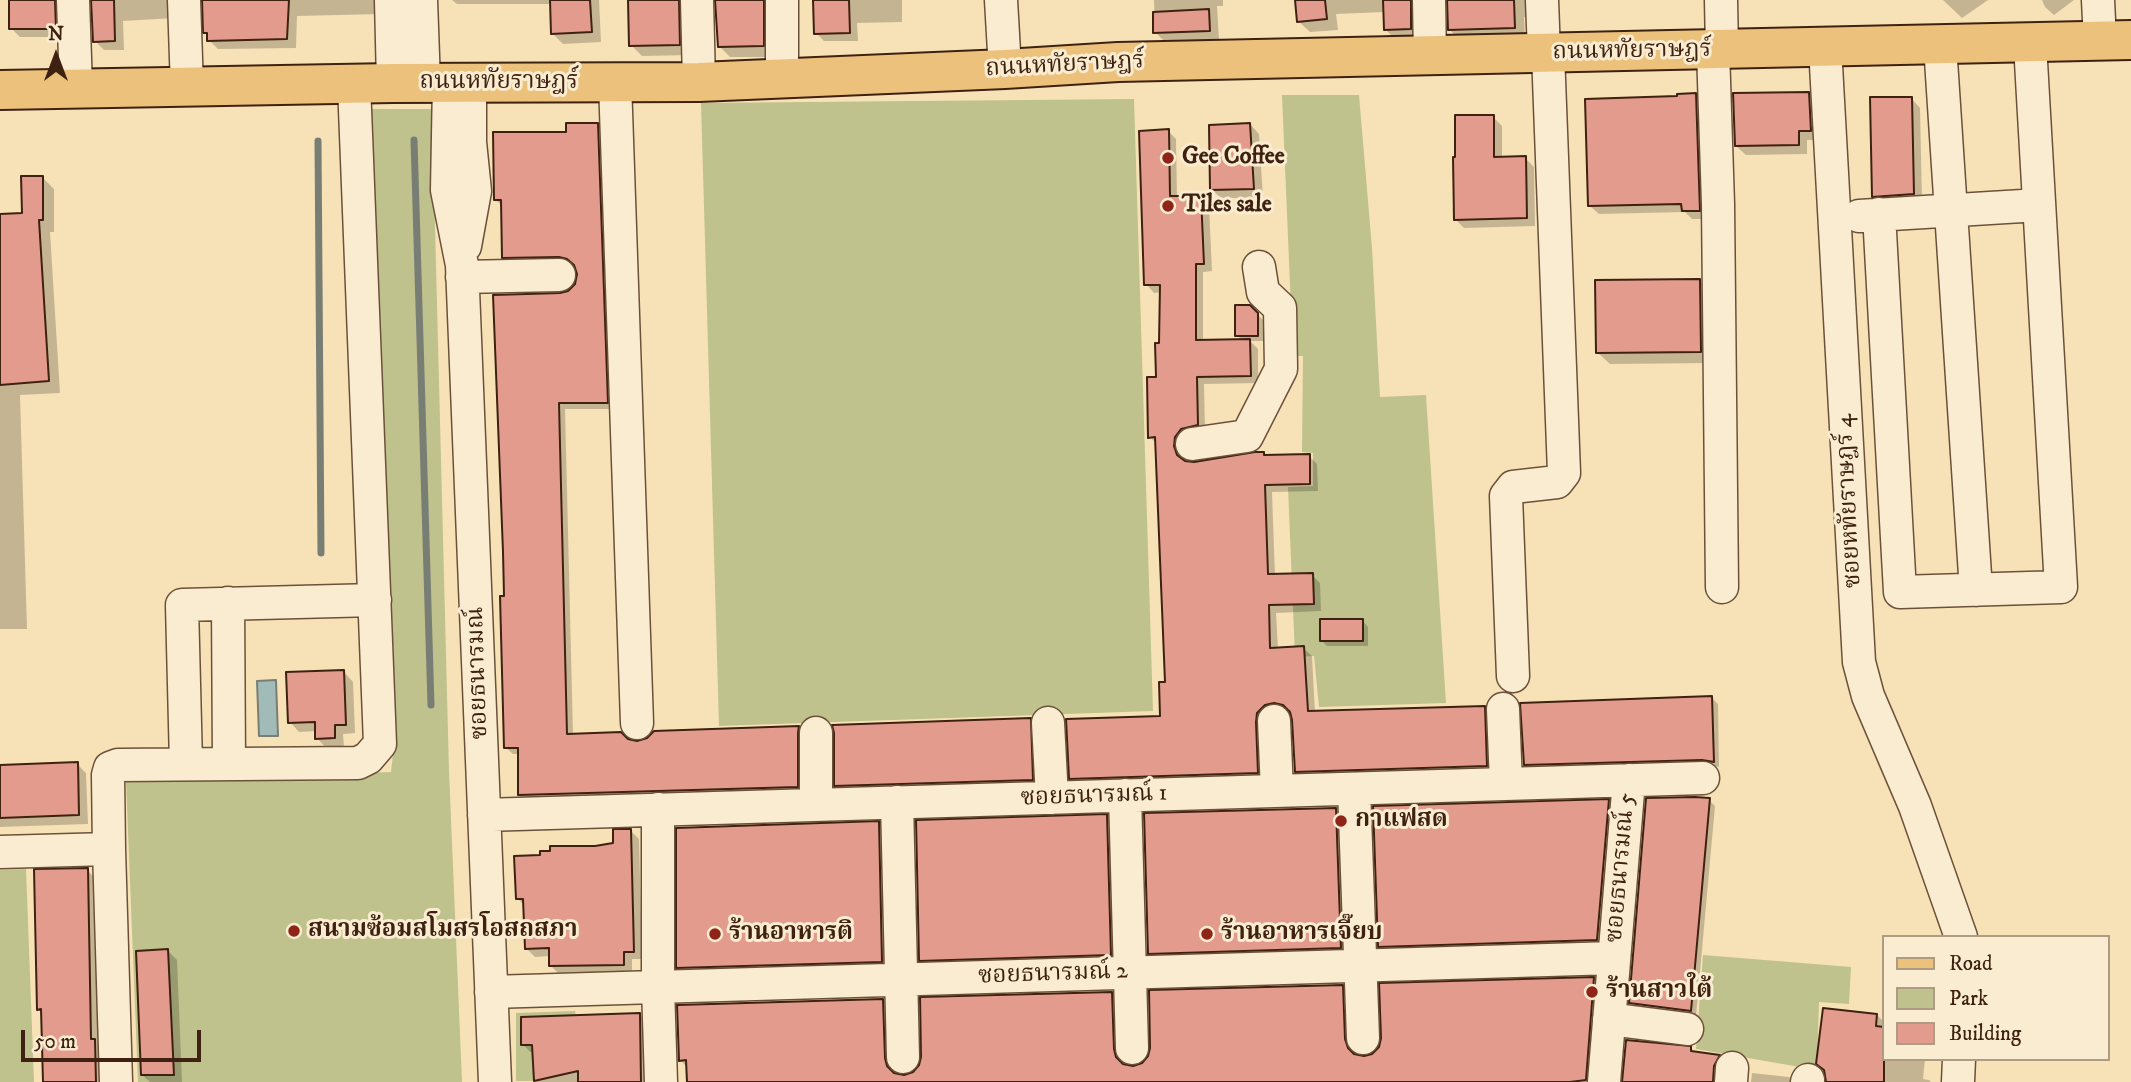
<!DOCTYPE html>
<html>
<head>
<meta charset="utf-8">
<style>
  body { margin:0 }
  #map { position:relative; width:2131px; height:1082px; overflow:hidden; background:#f7e2b7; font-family:"IM FELL DW Pica",serif }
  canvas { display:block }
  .legend { position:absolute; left:1882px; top:935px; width:228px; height:126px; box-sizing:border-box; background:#faecd0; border:2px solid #af9b84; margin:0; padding:9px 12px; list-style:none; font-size:21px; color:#3e2111 }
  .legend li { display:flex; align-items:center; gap:14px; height:35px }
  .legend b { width:35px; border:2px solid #af9b84 }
  .north { position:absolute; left:21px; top:21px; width:70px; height:70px; -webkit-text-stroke:5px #faecd0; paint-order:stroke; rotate:0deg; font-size:19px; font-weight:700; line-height:28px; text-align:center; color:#3e2111 }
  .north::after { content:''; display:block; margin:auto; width:24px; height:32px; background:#3e2111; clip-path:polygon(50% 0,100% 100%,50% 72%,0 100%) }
  .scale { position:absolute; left:21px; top:1030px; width:180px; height:32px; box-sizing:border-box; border:4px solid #3e2111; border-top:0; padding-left:9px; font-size:21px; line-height:24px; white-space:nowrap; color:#3e2111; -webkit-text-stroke:5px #faecd0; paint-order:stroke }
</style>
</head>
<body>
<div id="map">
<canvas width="2131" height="1082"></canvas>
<ul class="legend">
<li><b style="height:9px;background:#ecc17c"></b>Road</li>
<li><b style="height:19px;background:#bfc28c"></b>Park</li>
<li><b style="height:19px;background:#e39b8d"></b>Building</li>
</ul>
<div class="north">N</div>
<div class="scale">50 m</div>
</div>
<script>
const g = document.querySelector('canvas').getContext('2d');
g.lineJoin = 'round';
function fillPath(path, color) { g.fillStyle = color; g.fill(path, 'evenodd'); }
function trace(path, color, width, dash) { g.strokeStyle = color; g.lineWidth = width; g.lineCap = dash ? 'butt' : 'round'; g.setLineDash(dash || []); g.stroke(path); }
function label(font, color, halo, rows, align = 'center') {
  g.font = font + ' "IM FELL DW Pica","Noto Serif Thai",serif'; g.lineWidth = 6; g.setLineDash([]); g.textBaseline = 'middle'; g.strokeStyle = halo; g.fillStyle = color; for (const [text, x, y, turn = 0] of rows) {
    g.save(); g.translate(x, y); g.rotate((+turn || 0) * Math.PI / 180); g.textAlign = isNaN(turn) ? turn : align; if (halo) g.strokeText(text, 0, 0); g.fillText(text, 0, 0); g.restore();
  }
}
const green = new Path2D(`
  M1282,95H1359L1372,248L1380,397L1426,395L1446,703L1319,707L1314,656L1295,657L1288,487L1313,486V453L1302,452L1303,356H1293Z
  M1134,99L1153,711L719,726L701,103Z
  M364,109H432L449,771L462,1082H138L126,781L391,772L394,745Z
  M26,869L34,1082H0V870Z
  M1703,955L1851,967L1849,1004L1819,1002L1817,1070L1696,1049Z
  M575,1011L576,1016L521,1017V1045H532L534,1081H516V1013Z`);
const water = new Path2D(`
  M276,680L278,736H259L257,681Z`);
const shadow = new Path2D(`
  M11,0H66L64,37H20L11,28Z
  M93,0H177L175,18L123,21L124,50H104L95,41Z
  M204,0H384L381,14L297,16L296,48L218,49L209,40V35L205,32Z
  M452,0H599L601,42L563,44L553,34L552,4H457Z
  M630,0H693L690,55L642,56L631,45Z
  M717,0H778L774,57H730L719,46Z
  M815,0H902V22L857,23L858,41H824L816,33Z
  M1154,0H1223V6H1217L1219,40L1165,42L1155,32Z
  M1297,0H1426L1422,40L1397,41L1386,30L1385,12L1336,14L1338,30L1310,32L1298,21Z
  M1455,0H1539L1535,17H1524L1525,39L1461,41L1450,30Z
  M1943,0H1988L1962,18Z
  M2042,0H2074L2054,15L2045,7Z
  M1808,94L1818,103L1820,140H1807V154L1746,155L1736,146Z
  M1695,95L1704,104L1708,219H1692L1685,212L1599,214L1590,206Z
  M1911,98L1920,108L1922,203L1883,205L1874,196Z
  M1493,117L1502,126V158H1525L1534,167L1535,226L1464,228L1455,219Z
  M1250,124L1259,134L1263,198H1221L1211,189Z
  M597,125L604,132L614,409H565L573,735L637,743L799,727L805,734L804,793L526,802L519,795V754H513L506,748L505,598L569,293L576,285L579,275L576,265L567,263L511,264L504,257L503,207L495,199L567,133Z
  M1168,131L1176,139L1177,198L1201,197L1209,206L1212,271L1203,272V341H1242L1237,335L1250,307L1263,320L1264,341H1250L1258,349V383L1204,384L1205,433L1183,445L1181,455L1184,462L1194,464L1263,453L1266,457L1309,456L1317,464L1318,491L1272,492L1275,576L1312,575L1320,583L1321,611L1276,613L1278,649L1303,648L1312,656L1315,713L1485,708L1493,716L1494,774L1305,780L1296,771L1292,712L1283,710L1265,781L1079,786L1071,778L1162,718L1166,684L1157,444L1150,437L1161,345L1162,292L1154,293L1146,284Z
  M42,177L54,189V232H50L60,393L20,395L27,629H0V215H23Z
  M1700,281L1712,293L1713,363L1610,364L1597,352Z
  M1363,621L1368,627V646H1327L1321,640Z
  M344,672L353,682L355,733L343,734L344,747L326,748L317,738V731L299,732L290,722Z
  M1712,698L1718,704L1719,767L1710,765L1531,770L1525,764Z
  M1030,720L1036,726L1038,785L842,791L836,785Z
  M77,764L86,773L88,824L0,827V766Z
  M1709,800L1715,806L1696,1016L1637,1008L1631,1002Z
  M1608,801L1614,807L1603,945L1386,952L1380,946Z
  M1336,809L1342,815L1347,953L1155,959L1150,953Z
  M1106,816L1112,822L1116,960L927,966L921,960Z
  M878,823L884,829L888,967L684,973L678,967Z
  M631,831L639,839L642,959H632V973L559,974L551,966V956L535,957L526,948L525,906L518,899L542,857L615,844Z
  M87,870L96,879L104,1082H44L43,1012L39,1009Z
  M168,951L177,960L182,1082H150L142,1075Z
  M1594,979L1601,986L1593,1082H688V1068L680,1060L883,1000L890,1008L891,1067L894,1074L904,1077L1111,993L1119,1001L1120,1058L1123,1066L1133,1068L1342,986L1349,994L1351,1048L1354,1056L1363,1058Z
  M640,1015L647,1022L648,1082H536L534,1052H530L523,1044Z
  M1877,1015L1883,1021L1882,1029H1884V1059H1925L1923,1079L1929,1080L1931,1082H1827Z
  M1691,1048L1696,1053L1719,1056L1725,1062L1719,1082H1624Z
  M1752,1073L1789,1077L1795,1082H1751Z`);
const stream = new Path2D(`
  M414,140L431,705
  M318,141L321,553`);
const building = new Path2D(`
  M9,0H55L56,29H9Z
  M91,0H114L115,41L93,42Z
  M202,0H289L287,39L207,41V33H203Z
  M550,0H590L592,32L551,34Z
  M628,0H679L680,45L629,46Z
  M715,0H764V46L718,47Z
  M813,0H849L850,33L814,34Z
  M1295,0H1325L1327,19L1297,22Z
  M1383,0H1411V29L1384,30Z
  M1447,0H1514L1515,28L1448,30Z
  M1209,9L1210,31L1153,33V12Z
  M1809,92L1811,131H1799V145L1735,146L1733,93Z
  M1696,93L1700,211H1682L1681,204L1588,206L1585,99L1677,96V94Z
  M1870,97H1912L1914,194L1872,197Z
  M1455,115H1494V157L1526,156L1527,218L1454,220L1453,157H1455Z
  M566,123H598L608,403H559L567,734L621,732L628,739L637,741L647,738L654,731L799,726L798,733V787L518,795V748H504L500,596H504L503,552L493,295L560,293L568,291L575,284L577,274L574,265L567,259L559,257L502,258L501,200H494L493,132H566Z
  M1250,123L1254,189L1210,190L1209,125Z
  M1169,129L1170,196H1201L1204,264H1196V340L1250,339L1251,376L1197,377L1198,425L1181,429L1175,437L1174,446L1177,455L1185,461L1194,462L1255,452H1264V455L1310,454V484L1265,485L1268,574L1313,573L1314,604L1269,605L1270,648L1304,646L1308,711L1485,706L1487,766L1295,772L1292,720L1290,712L1283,705L1274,703L1265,705L1257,713L1256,722L1258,773L1069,779L1066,719L1160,716L1159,682H1165L1155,437L1148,438L1147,377H1156L1155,343H1159L1160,285H1144L1139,131Z
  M21,176H43V220H39L49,381L0,385V214L22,213Z
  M1700,279L1701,352L1596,353L1595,280Z
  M1235,305H1250L1258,313V336H1235Z
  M1320,619H1363V641H1320Z
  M344,670L346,725H335V738L315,739V722L288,723L286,672Z
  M1712,696L1714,762L1702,760L1524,765L1520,703Z
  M1031,718L1033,780L834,786V733L832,725Z
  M78,762L79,815L0,818V765Z
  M1695,797L1710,798L1691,1011L1629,1003L1646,798Z
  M1609,799L1597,940L1378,947L1373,806Z
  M1336,808L1341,948L1148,954L1144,813Z
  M1107,814L1111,955L919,961L916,820Z
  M879,821L882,962L676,968V828Z
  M613,829H631L634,952H624V965L549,966V948L525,949L523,899H516L514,856L540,855V851H550V846H595L613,843Z
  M88,868L91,1039H95L96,1082H43L41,1009L37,1010L34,869Z
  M168,949L174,1075H141L136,951Z
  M1594,977L1586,1080L1570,1082H687L686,1060L679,1061L677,1005L883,999L885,1058L887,1066L894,1073L904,1075L913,1072L919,1065L921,1057L920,997L1112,992L1114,1049L1116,1057L1123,1064L1133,1066L1142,1063L1148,1056L1150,1048L1149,990L1343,985L1345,1039L1348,1048L1354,1054L1364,1056L1372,1054L1379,1047L1381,1038L1379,983Z
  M1823,1008L1877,1014L1876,1026L1884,1027V1082H1826L1824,1070L1816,1064Z
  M640,1013L641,1082H578V1071L534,1081L532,1045H521V1017Z
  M1626,1040L1691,1046V1051L1720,1055L1714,1066L1713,1082H1622Z`);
const minor = new Path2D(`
  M73,0L76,87
  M184,0L187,88
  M391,0L393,83
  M421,0L424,83
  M697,0L699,82
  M782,0V79
  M1001,0L1005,69
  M1429,0L1430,56
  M1542,0L1544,53
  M1721,0L1722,50
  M2098,0L2100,41
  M1940,45L1976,590
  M1825,47L1859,662L1868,696L1915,806L1961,937
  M1713,50L1718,204L1722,587
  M615,82L637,723
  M449,83L447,190L462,265L495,1082
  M1879,214L1900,592L2061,587L2030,44
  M1859,216L2039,205
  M465,246L475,191L470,142V100
  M462,277L559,275
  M1192,444L1247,436L1281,369L1280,308L1263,292L1259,267
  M228,603L229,764
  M1513,676L1506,496L1513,487L1557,482L1564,473L1548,53
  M1503,709L1506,784
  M1274,721L1277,791
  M1048,723L1052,798
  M816,733V805
  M186,764L182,605L375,600
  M1354,789L1363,1038
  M1125,795L1132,1048
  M897,802L903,1057
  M658,809V987L661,1082
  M484,815L1703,778
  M109,849L108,775L110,768L118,765L358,763L368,758L380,744L354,84
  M0,852L109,849L116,1082
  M491,992L1614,958
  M1609,1019L1687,1029
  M1604,1082L1629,780
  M1731,1082L1732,1068
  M1807,1082L1808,1080
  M1958,1082L1959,1059`);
const major = new Path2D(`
  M0,90L393,83L699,82L1005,69L1118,62L2131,40`);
const markers = [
  [1168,158,7,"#8f2418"],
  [1168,206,7,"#8f2418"],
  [1341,821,7,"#8f2418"],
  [294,931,7,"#8f2418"],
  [715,934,7,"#8f2418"],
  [1207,934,7,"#8f2418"],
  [1592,992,7,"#8f2418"]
];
const streetNames = [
  ["ถนนหทัยราษฎร์",1632,52,-1],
  ["ถนนหทัยราษฎร์",1065,66,-3],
  ["ถนนหทัยราษฎร์",499,83],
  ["ซอยหทัยราษฎร์ 4",1850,501,-93],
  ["ซอยธนารมณ์",479,673,-92],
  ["ซอยธนารมณ์ 1",1094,797,-2],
  ["ซอยธนารมณ์ 5",1622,868,-85],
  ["ซอยธนารมณ์ 2",1053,975,-2]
];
const poiNames = [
  ["Gee Coffee",1182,158],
  ["Tiles sale",1182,206],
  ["กาแฟสด",1355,821],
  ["สนามซ้อมสโมสรโอสถสภา",308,931],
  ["ร้านอาหารติ",729,934],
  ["ร้านอาหารเจี๊ยบ",1221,934],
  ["ร้านสาวใต้",1606,992]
];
fillPath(green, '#bfc28c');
fillPath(water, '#a1bcb8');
trace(water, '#797e75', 2);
fillPath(shadow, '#0003');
trace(stream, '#797e75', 7);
fillPath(building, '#e39b8d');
trace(building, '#3e2111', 2);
trace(minor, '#6c513a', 35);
trace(major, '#3e2111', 42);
trace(minor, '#faecd0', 32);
trace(major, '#ecc17c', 38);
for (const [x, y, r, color] of markers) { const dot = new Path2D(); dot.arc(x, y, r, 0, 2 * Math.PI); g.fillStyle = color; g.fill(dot); trace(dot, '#faecd0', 2.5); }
label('24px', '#3e2111', '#faecd0', streetNames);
label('bold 24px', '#3e2111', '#faecd0', poiNames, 'left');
</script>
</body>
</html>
